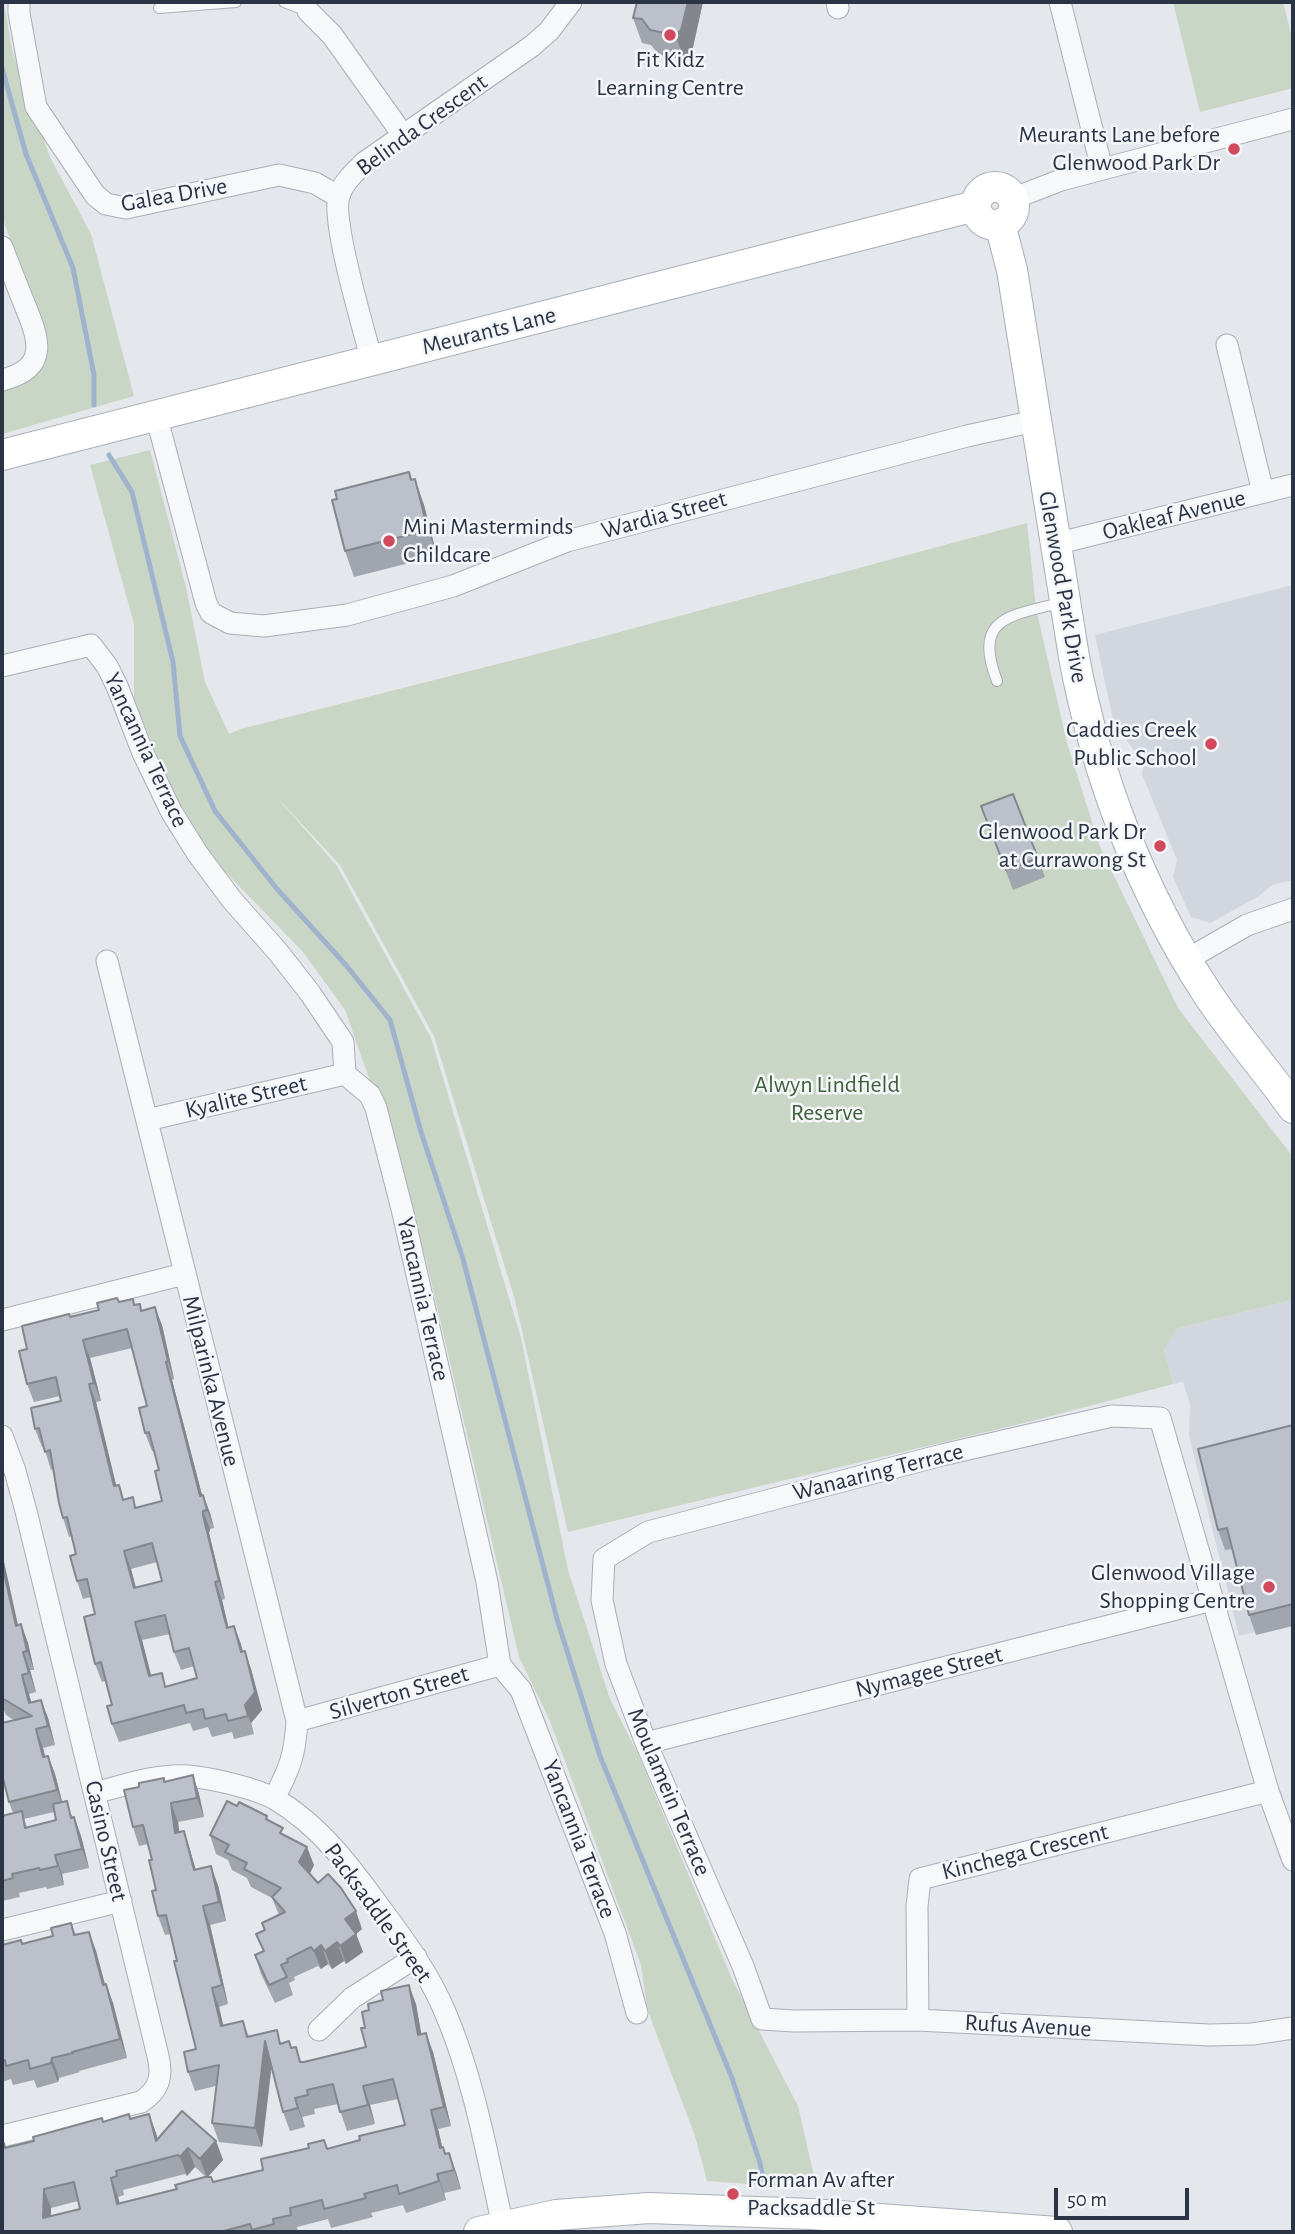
<!DOCTYPE html>
<html>
<head>
<meta charset="utf-8">
<style>
  body { margin:0 }
  #map { position:relative; width:1295px; height:2234px; overflow:hidden; background:#e4e7ec; font-family:"Alegreya Sans",sans-serif }
  canvas { display:block }
  .frame { position:absolute; inset:0; border:4px solid #2b3445; pointer-events:none }
  .scale { position:absolute; left:1054px; top:2188px; width:135px; height:32px; box-sizing:border-box; border:4px solid #2b3445; border-top:0; padding-left:9px; font-size:21px; line-height:24px; white-space:nowrap; color:#2b3445; -webkit-text-stroke:5px #f4f6f9; paint-order:stroke }
</style>
</head>
<body>
<div id="map">
<canvas width="1295" height="2234"></canvas>
<div class="frame"></div>
<div class="scale">50 m</div>
</div>
<script>
const g = document.querySelector('canvas').getContext('2d');
g.lineJoin = 'round';
function fillPath(path, color) { g.fillStyle = color; g.fill(path, 'evenodd'); }
function trace(path, color, width, dash) { g.strokeStyle = color; g.lineWidth = width; g.lineCap = dash ? 'butt' : 'round'; g.setLineDash(dash || []); g.stroke(path); }
function label(font, color, halo, rows, align = 'center') {
  g.font = font + ' "Alegreya Sans",sans-serif'; g.lineWidth = 5; g.setLineDash([]); g.textBaseline = 'middle'; g.strokeStyle = halo; g.fillStyle = color; for (const [text, x, y, turn = 0] of rows) {
    g.save(); g.translate(x, y); g.rotate((+turn || 0) * Math.PI / 180); g.textAlign = isNaN(turn) ? turn : align; if (halo) g.strokeText(text, 0, 0); g.fillText(text, 0, 0); g.restore();
  }
}
const built = new Path2D(`
  M1293,585V880L1272,885L1259,896L1210,923L1191,917L1173,877L1177,860L1142,774L1144,763L1114,724L1095,635Z
  M1293,1300V1623L1239,1636L1189,1436L1190,1404L1183,1382L1173,1384L1164,1349L1178,1328Z`);
const green = new Path2D(`
  M2,2H4L12,50L50,157L91,234L134,396L2,434V389L46,338L5,225L2,208Z
  M1173,2H1283L1293,41V88L1200,112Z
  M150,450L186,587L205,682L229,734L241,729L541,653L1027,523L1036,609L1067,743L1100,847L1178,1008L1293,1157V1300L1178,1328L1164,1349L1173,1384L1028,1422L568,1532L515,1300L434,1036L340,865L273,793L337,866L431,1038L521,1338L568,1570L610,1699L639,1756L732,1979L798,2106L817,2189L707,2181L695,2136L653,2025L647,2006L641,1965L550,1721L519,1657L427,1264L400,1166L345,1010L303,952L211,857L169,785L134,699V624L90,465Z`);
const stream = new Path2D(`
  M2,68L26,154L73,268L94,375V405
  M109,455L132,492L173,662L180,736L215,811L277,889L345,964L390,1020L421,1132L463,1259L557,1619L600,1756L732,2078L760,2163L763,2179`);
const lane = new Path2D(`
  M284,2L308,11
  M159,8L236,2
  M997,681C972,616 1011,616 1063,602`);
const street = new Path2D(`
  M19,2V13L36,107L95,195L106,204L126,208L279,175L315,183L339,197
  M837,2L838,8
  M1060,2L1102,169
  M308,11L332,35L403,135
  M1012,199L1061,180L1293,119
  M2,247C9,266 17,285 24,303C39,339 50,368 2,380
  M1227,345L1263,492
  M372,361C364,330 331,222 339,196C343,182 355,172 365,162L532,46L549,31L571,2
  M156,415L206,603L211,613L230,623L264,626L347,615L453,586L567,541L967,436L1035,421
  M1055,544L1293,485
  M2,666L91,645L107,666L117,686L143,753L171,811L197,853L232,900L278,952L310,993L343,1042L345,1074L370,1095L376,1108L402,1209L487,1582L500,1665L521,1690L615,1933L637,2013
  M1186,960L1247,925L1293,909
  M107,961L297,1721C295,1754 290,1769 274,1798
  M147,1120L345,1074
  M2,1320L184,1274
  M2,1436L15,1471L26,1511L158,2056C163,2077 159,2090 141,2102L2,2136
  M297,1721L500,1665
  M646,1743L1212,1600
  M95,1793C125,1785 156,1774 188,1776C211,1778 255,1788 275,1799C321,1826 353,1870 384,1913C407,1944 430,1976 445,2012C474,2079 487,2155 503,2226
  M1293,1860L1268,1791L1160,1418L1112,1416L942,1455L648,1532L604,1559L602,1600L616,1664L646,1743L743,1966L762,2019L794,2021L918,2020L1209,2035L1252,2034L1293,2028
  M2,1930L121,1901
  M918,2020L917,1906L920,1879L1268,1791
  M319,2030L352,1998L416,1957`);
const secondary = new Path2D(`
  M976 206a19 19 0 1 1 38 0a19 19 0 1 1-38 0Z
  M1000,224L1012,270L1074,657C1096,775 1141,892 1207,993C1233,1033 1266,1069 1293,1108
  M2,455L975,206
  M479,2232L556,2215L649,2208L811,2214L1057,2232`);
const wall = new Path2D(`
  M703,2L691,56L685,60L659,55L651,45L642,43L633,18Z
  M412,480L424,505L437,556L354,577L345,551Z
  M981,806L1038,858L1045,877L1013,890Z
  M119,1302L135,1305L140,1304L142,1310L162,1325L174,1379L172,1380L202,1495H203L210,1513L214,1528L210,1529L209,1533L225,1599L222,1600L228,1627L234,1626L243,1651L251,1669L262,1710L251,1723L254,1734L234,1739L232,1732L212,1737L208,1727L193,1731L190,1723L119,1742L112,1724V1705L105,1681L102,1682L95,1664V1614L91,1597L83,1599L77,1581L76,1554L71,1536L69,1537L63,1518L53,1469L51,1470L44,1447H42L35,1429L61,1401L60,1396L34,1402L27,1384V1349L70,1317L99,1310ZM132,1348L147,1406L145,1433L152,1451H154L159,1470L162,1501L136,1508L133,1497L124,1500L116,1486L96,1402L101,1401L90,1358ZM157,1562L162,1581L136,1587L131,1569ZM170,1634L174,1652L181,1670L194,1666L197,1678L167,1687L151,1676L142,1640Z
  M1293,1425V1626L1256,1635L1249,1615L1233,1549L1225,1550L1218,1530Z
  M2,1553L18,1625L21,1624L28,1643L34,1670H30L36,1692L29,1694L31,1702L41,1700L48,1718L55,1745L43,1748L45,1756H48L55,1774L62,1802L73,1817H74L81,1836L89,1868L62,1874L64,1885L47,1889L46,1887L19,1893L20,1897L2,1901V1826L13,1813L9,1802L14,1720L6,1715L2,1706ZM54,1812L56,1820L27,1827L24,1819Z
  M193,1775L199,1794L204,1817L178,1822L179,1832L184,1831L190,1850L196,1870L218,1885L226,1921L210,1925L228,2004L219,2007L223,2026L243,2021L249,2037L282,2043L289,2041L292,2048L302,2062H304L366,2047L365,2028L416,2004L421,2035L433,2052L451,2126L438,2129L442,2147H443L446,2154L456,2172L461,2189L444,2193L446,2200L406,2213L403,2205L371,2213L373,2217L331,2228L328,2219L297,2227L298,2232H2L6,2148L103,2121L131,2119L149,2114L158,2139L216,2141L223,2160L207,2177L213,2182L263,2170L405,2125L398,2099L370,2105L375,2124L347,2131L338,2104L314,2109L315,2114L302,2117L305,2127L290,2131L283,2112L272,2066L262,2147L219,2142L212,2123L216,2086L195,2091L188,2072L196,2049L177,1961L170,1934L165,1935L158,1916L152,1860L148,1844L139,1846L133,1827L165,1782ZM195,2167L206,2177L177,2189L120,2203L118,2197L124,2195L123,2190L185,2174L187,2176ZM78,2201L80,2209L51,2216V2208Z
  M269,1821L285,1836L314,1865L310,1874L362,1929L356,1934L363,1952L346,1964L344,1961L332,1969L328,1964L321,1969L318,1966L294,1977L295,1980L289,1983L293,1995L275,2003L261,1974L255,1955L263,1951L256,1934L264,1930L262,1923L279,1915L272,1898L251,1887L247,1878L232,1870L228,1860L216,1854L210,1835Z
  M71,1923L76,1935L89,1932L96,1951L105,1984H106L113,2003L127,2058L79,2071L80,2072L59,2078L58,2082L37,2088L34,2080L13,2085L11,2079L2,2082V1945L22,1944L53,1936Z`);
const shadedWall = new Path2D(`
  M688,2H703L691,56L685,60L675,35Z
  M415,479L424,505L437,556L428,530Z
  M155,1307L162,1325L174,1379L168,1361Z
  M83,1340L90,1358L101,1401L94,1383Z
  M166,1362L172,1380L207,1514L200,1496Z
  M89,1384L96,1402L121,1505L114,1486Z
  M203,1495L210,1513L214,1528L207,1510Z
  M203,1511L210,1529L209,1533L225,1599L219,1581L203,1515Z
  M124,1551L131,1569L140,1606L134,1588Z
  M2,1553L22,1644L16,1626L2,1564Z
  M215,1582L222,1600L233,1646L227,1628Z
  M135,1622L142,1640L156,1694L149,1676Z
  M21,1624L28,1643L34,1670L27,1651Z
  M234,1626L241,1644L247,1670L241,1652Z
  M245,1651L251,1669L262,1710L251,1723L254,1734L245,1705Z
  M23,1652L30,1670L36,1692L29,1673Z
  M22,1675L29,1694L36,1721L29,1703Z
  M41,1700L48,1718L55,1745L48,1726Z
  M36,1729L43,1748L50,1776L43,1757Z
  M48,1756L55,1774L64,1809L57,1790Z
  M193,1775L199,1794L204,1817L197,1798Z
  M171,1803L178,1822L182,1852L175,1833Z
  M74,1817L81,1836L89,1868L82,1849Z
  M184,1831L190,1850L201,1889L194,1870Z
  M307,1847L314,1865L306,1880L299,1862Z
  M55,1855L62,1874L64,1885L58,1866Z
  M211,1866L218,1885L226,1921L219,1902Z
  M203,1906L210,1925L228,2004L222,1985Z
  M356,1911L362,1929L356,1934L363,1952L346,1964L340,1946L345,1919Z
  M89,1932L96,1951L110,2004L103,1985Z
  M337,1942L344,1961L332,1969L325,1951Z
  M321,1945L328,1964L321,1969L314,1951Z
  M106,1984L113,2003L127,2058L120,2039Z
  M409,1985L416,2004L425,2054L418,2035Z
  M212,1988L219,2007L228,2045L221,2026Z
  M426,2033L433,2052L451,2126L444,2107Z
  M265,2041L272,2060L262,2147L255,2128Z
  M52,2058L59,2078L58,2082L51,2063Z
  M363,2086L370,2105L375,2124L368,2105Z
  M295,2098L302,2117L305,2127L298,2108Z
  M431,2110L438,2129L447,2167L440,2148Z
  M149,2114L156,2133L163,2160L156,2141Z
  M216,2141L223,2160L207,2178L200,2159Z
  M188,2148L195,2167L187,2176L180,2157Z
  M449,2153L456,2172L461,2189L454,2170Z
  M437,2174L444,2193L446,2200L439,2181Z
  M111,2178L118,2197L124,2223L117,2204Z
  M44,2189L51,2208L50,2232L43,2218Z`);
const building = new Path2D(`
  M637,2H688L681,30L675,35L650,30L642,19L633,18Z
  M409,472L411,480L415,479L428,530L345,551L332,500L337,499L335,491Z
  M1013,794L1038,858L1006,870L981,806Z
  M117,1298L119,1302L133,1299L134,1305L140,1304L141,1311L155,1307L168,1361L166,1362L200,1496L203,1495L207,1510L203,1511V1515L219,1581L215,1582L227,1628L234,1626L241,1652L245,1651L255,1692L245,1705L248,1716L228,1721L226,1714L205,1719L203,1709L186,1713L184,1705L112,1724L107,1706L112,1705L101,1662L95,1664L84,1617L95,1614L87,1579L77,1581L70,1556L76,1554L67,1517L63,1518L59,1503L50,1450L45,1452L39,1428L35,1429L31,1408L61,1401L56,1377L27,1384L19,1351L27,1349L22,1326L69,1314L70,1317L99,1310L97,1303ZM127,1329L147,1406L139,1408L145,1433L149,1432L159,1470L155,1471L162,1501L135,1508L133,1497L123,1500L119,1485L114,1486L89,1384L94,1383L83,1340ZM152,1543L162,1581L134,1588L124,1551ZM165,1615L174,1652L189,1648L197,1678L165,1687L162,1673L149,1676L135,1622Z
  M1293,1425V1604L1249,1615L1227,1528L1218,1530L1198,1449Z
  M2,1564L16,1626L21,1624L27,1651L23,1652L29,1673L22,1675L29,1703L41,1700L48,1726L36,1729L43,1757L48,1756L57,1790L9,1802L2,1774V1723L32,1716L2,1698Z
  M193,1775L197,1798L171,1803L175,1833L184,1831L194,1870L211,1866L219,1902L203,1906L222,1985L212,1988L221,2026L243,2021L247,2037L277,2030L280,2044L289,2041L291,2048L296,2047L300,2062H304L366,2047L361,2028H365L362,2012L369,2010L368,2004L383,2000L381,1991L409,1985L418,2035L426,2033L444,2107L431,2110L440,2148L443,2147L445,2154L449,2153L454,2170L437,2174L439,2181L399,2194L397,2185L364,2194L366,2198L324,2209L322,2200L290,2208L291,2215L273,2219L274,2224L252,2230L250,2224L220,2232H2V2144L4,2143L5,2148L34,2141L33,2137L102,2118L103,2122L129,2114L130,2119L149,2114L156,2141L182,2111L216,2141L200,2159L188,2148L180,2157L178,2155L116,2171L117,2176L111,2178L117,2204L177,2189L175,2185L205,2177H211L213,2182L263,2170L261,2159L309,2148L308,2144L324,2140L327,2149L360,2140L359,2136L405,2125L393,2079L363,2086L368,2105L340,2112L333,2084L307,2090L308,2095L295,2098L298,2108L283,2112L265,2041L255,2128L212,2123L219,2065L188,2072L184,2052L196,2049L174,1961H177L166,1915L158,1916L152,1891L156,1890L149,1860H152L143,1825L133,1827L124,1790L139,1787V1783L164,1778V1782ZM74,2182L80,2209L43,2218L44,2189Z
  M67,1801L71,1818L74,1817L82,1849L55,1855L58,1866L40,1870L39,1868L12,1874L13,1878L2,1881V1826L3,1825L2,1816L22,1811L25,1828L56,1820L53,1804Z
  M227,1801L237,1806L239,1802L267,1816L266,1819L283,1828L280,1833L307,1847L299,1862L318,1883L328,1874L341,1888L356,1911L345,1919L356,1934L340,1946L337,1942L325,1951L321,1945L314,1951L311,1947L287,1959L288,1962L281,1965L287,1977L269,1985L255,1955L264,1951L256,1934L265,1930L262,1923L285,1912L272,1897L281,1888L244,1869L247,1863L225,1852L229,1845L210,1835Z
  M71,1923L74,1935L89,1932L103,1985L106,1984L120,2039L72,2052L73,2053L52,2058L51,2063L30,2069L28,2060L6,2066L5,2060L2,2061V1945L21,1940L22,1944L53,1936L51,1928Z`);
const markers = [
  [670,35,7,"#d1495b"],
  [1234,149,7,"#d1495b"],
  [389,541,7,"#d1495b"],
  [1211,744,7,"#d1495b"],
  [1160,846,7,"#d1495b"],
  [1269,1587,7,"#d1495b"],
  [733,2194,7,"#d1495b"]
];
const poiNames = [
  ["Fit Kidz",670,60,"center"],
  ["Learning Centre",670,88,"center"],
  ["Meurants Lane before",1220,135],
  ["Glenwood Park Dr",1220,163],
  ["Mini Masterminds",403,527,"left"],
  ["Childcare",403,555,"left"],
  ["Caddies Creek",1197,730],
  ["Public School",1197,758],
  ["Glenwood Park Dr",1146,832],
  ["at Currawong St",1146,860],
  ["Glenwood Village",1255,1573],
  ["Shopping Centre",1255,1601],
  ["Forman Av after",747,2180,"left"],
  ["Packsaddle St",747,2208,"left"]
];
const streetNames = [
  ["Belinda Crescent",422,125,-36],
  ["Galea Drive",174,195,-10],
  ["Meurants Lane",489,331,-14],
  ["Wardia Street",664,515,-15],
  ["Oakleaf Avenue",1174,515,-14],
  ["Glenwood Park Drive",1063,587,80],
  ["Yancannia Terrace",146,750,65],
  ["Kyalite Street",246,1097,-13],
  ["Yancannia Terrace",423,1299,77],
  ["Milparinka Avenue",211,1381,76],
  ["Wanaaring Terrace",878,1472,-14],
  ["Nymagee Street",929,1672,-14],
  ["Silverton Street",399,1693,-16],
  ["Moulamein Terrace",669,1792,67],
  ["Yancannia Terrace",579,1839,69],
  ["Casino Street",106,1841,77],
  ["Kinchega Crescent",1025,1852,-14],
  ["Packsaddle Street",378,1913,54],
  ["Rufus Avenue",1028,2026,3]
];
const parkNames = [
  ["Alwyn Lindfield",827,1085],
  ["Reserve",827,1113]
];
fillPath(built, '#d2d6de');
fillPath(green, '#c9d6c5');
trace(stream, '#9fb4cc', 5);
trace(lane, '#a9aeb7', 12);
trace(street, '#a9aeb7', 23);
trace(secondary, '#a9aeb7', 32);
trace(lane, '#f7f8fa', 10);
trace(street, '#f7f8fa', 21);
trace(secondary, '#fff', 30);
fillPath(wall, '#a1a5ae');
fillPath(shadedWall, '#83868d');
fillPath(building, '#bbc0ca');
trace(building, '#83868d', 2);
for (const [x, y, r, color] of markers) { const dot = new Path2D(); dot.arc(x, y, r, 0, 2 * Math.PI); g.fillStyle = color; g.fill(dot); trace(dot, '#f4f6f9', 2.5); }
label('24px', '#2b3445', '#f4f6f9', poiNames, 'right');
label('24px', '#2b3445', '#f4f6f9', streetNames);
label('24px', '#3f6138', '#f4f6f9', parkNames);
</script>
</body>
</html>
